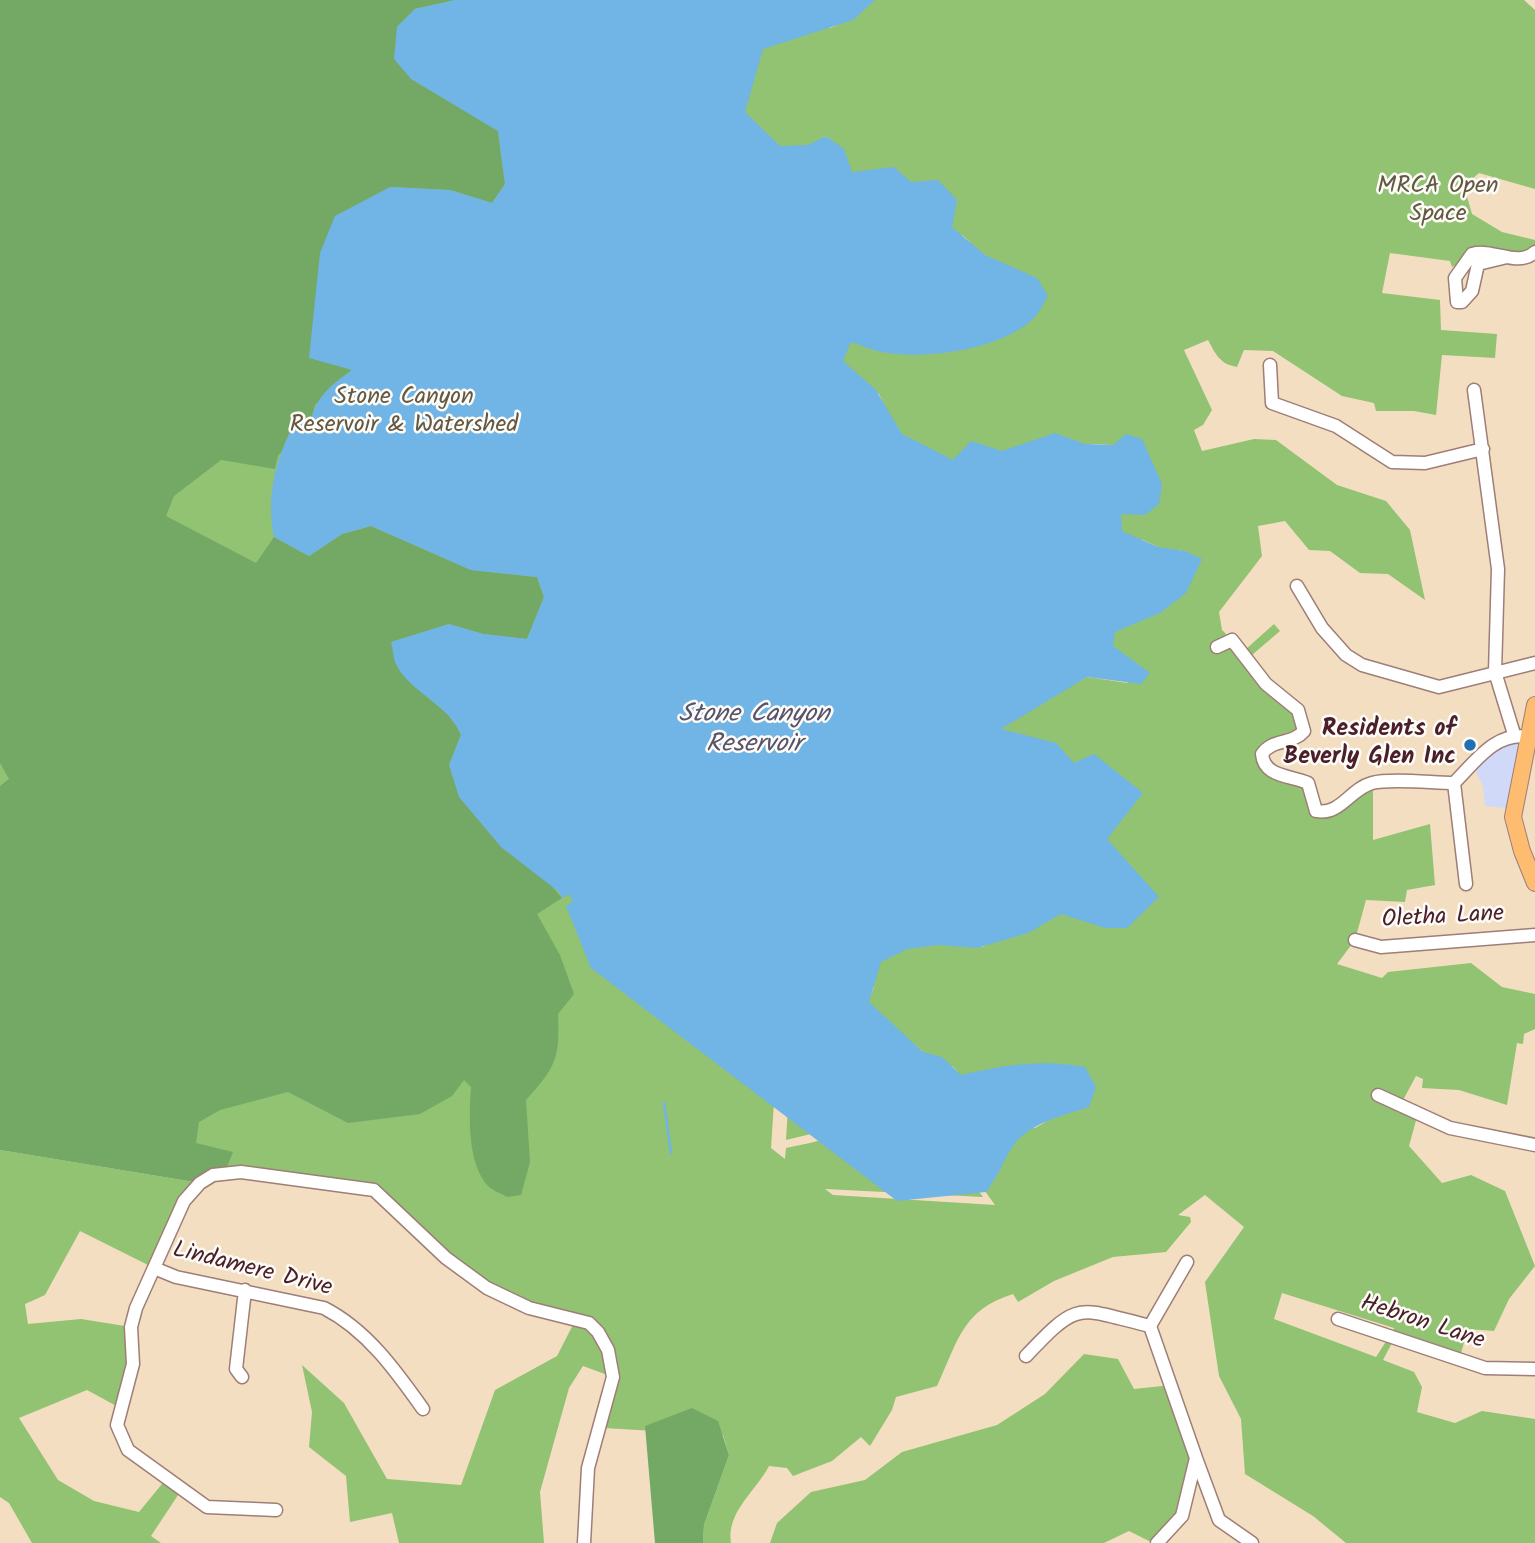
<!DOCTYPE html>
<html>
<head>
<meta charset="utf-8">
<style>
  body { margin:0 }
  canvas { display:block; background:#f3dec1 }
</style>
</head>
<body>
<canvas width="1535" height="1543"></canvas>
<script>
const g = document.querySelector('canvas').getContext('2d');
g.lineJoin = 'round';
function fillPath(path, color) { g.fillStyle = color; g.fill(path, 'evenodd'); }
function trace(path, color, width, dash) { g.strokeStyle = color; g.lineWidth = width; g.lineCap = dash ? 'butt' : 'round'; g.setLineDash(dash || []); g.stroke(path); }
function label(font, color, halo, rows, align = 'center') {
  g.font = font + ' Kalam,sans-serif'; g.lineWidth = 5; g.setLineDash([]); g.textBaseline = 'middle'; g.strokeStyle = halo; g.fillStyle = color; for (const [text, x, y, turn = 0] of rows) {
    g.save(); g.translate(x, y); g.rotate((+turn || 0) * Math.PI / 180); g.textAlign = isNaN(turn) ? turn : align; if (halo) g.strokeText(text, 0, 0); g.fillText(text, 0, 0); g.restore();
  }
}
const built = new Path2D(`
  M1529,737L1515,809L1485,806L1483,787L1473,765L1493,746Z`);
const green = new Path2D(`
  M0,0H831L830,28L837,25L838,0H1524L1535,10V189L1479,173L1464,186L1472,214L1502,232L1535,240V252C1519,266 1501,253 1482,252L1452,267L1450,261L1390,253L1382,293L1440,300L1441,330L1497,334L1495,358L1442,355L1436,415L1414,411H1376L1374,403L1342,396L1273,351L1244,350L1237,367C1220,364 1216,355 1208,340L1184,350L1212,410L1203,425L1194,430L1202,451L1254,439L1276,440L1337,485L1386,501L1410,530L1425,600L1388,574L1360,573L1330,551L1309,550L1285,521L1258,526L1262,556L1219,612L1222,630L1242,650L1266,684L1298,710L1304,723L1300,736L1276,742L1262,754C1264,777 1290,776 1308,783L1316,811L1325,813L1373,783V840L1430,824L1435,885L1407,890L1405,902L1366,900L1355,940L1337,964L1382,978L1388,972L1471,963L1502,987L1535,994V1029L1524,1034L1523,1044L1517,1043L1507,1105L1459,1090L1422,1088L1423,1079L1416,1076L1401,1104L1418,1113L1409,1146L1442,1183L1471,1175L1505,1191L1535,1266L1509,1299L1494,1331L1468,1329L1459,1360L1395,1337L1383,1360L1414,1372L1422,1387L1417,1412L1455,1423L1482,1411L1535,1419V1543H1346L1313,1516L1245,1474L1241,1419L1219,1376L1205,1282L1244,1227L1205,1195L1178,1215L1190,1217L1191,1222L1166,1252L1113,1257L1054,1281L1018,1302L1013,1294C962,1310 958,1341 937,1386L896,1397L892,1410L870,1446L861,1437L832,1461L793,1476L787,1468L769,1466C756,1491 726,1512 731,1543H703L704,1525L729,1455L723,1435L604,1428L605,1423L600,1422L613,1377L583,1366L569,1388L540,1492L544,1543H399L392,1513L350,1522L346,1476L309,1447L312,1412L302,1365L344,1403L387,1479L461,1485L495,1390L557,1356L576,1319L529,1308L487,1288L446,1258L374,1190L348,1184L225,1172L227,1166L206,1171L194,1179L193,1155L38,1145L0,931ZM826,136L831,140L827,228L885,231L869,171L876,170L894,232L962,235L970,242L896,239L901,259V347L1035,316L1021,326L903,354L894,353V260L887,239L826,235L819,369L879,394L884,404L819,376L813,493L893,469V420L900,431V469L934,487L1042,458L1037,440L1044,437L1049,456L1092,444L1112,445L1051,463L1068,525L1143,540L1158,547L1117,544L1068,532L1051,598L1118,609L1133,622L1160,606L1179,550L1186,552L1166,608L1129,626L1115,616L1048,605L1043,629L1049,683C1073,675 1107,659 1128,683L1087,677L1023,713L997,717L1002,727L1000,729L1004,730L1075,860L1109,846L1112,853L1078,866L1112,927H1103L1071,870L973,911L988,944L982,947L967,912L803,922C806,959 853,947 804,990L874,987L871,994L795,998L790,1065L915,1045L922,1051L790,1073L786,1140L898,1113L926,1114L952,1066L957,1071L934,1115L1047,1121L1035,1128L935,1122L995,1205L833,1195L825,1189L983,1197L927,1122C879,1120 833,1140 786,1148L785,1159L771,1148L781,995L812,963L791,938L786,898L789,878L807,838L810,794L790,793L823,138ZM1282,1293L1394,1328V1329L1376,1357L1274,1319Z
  M1274,624L1280,631L1252,655L1246,649Z
  M0,1150L200,1183L154,1268L80,1231L45,1295L25,1304L28,1324L81,1319L131,1327L133,1364L120,1408L87,1390L19,1418L58,1480L94,1501L139,1512L166,1479L182,1489L151,1536L161,1543H32L9,1503L0,1497Z
  M1084,1354L1118,1359L1134,1389L1172,1385L1196,1458L1188,1499L1153,1543L1129,1531L1104,1543H770L777,1523L811,1492L865,1480L902,1452L997,1425L1045,1394Z`);
const forest = new Path2D(`
  M0,0H455L415,9L397,27L412,79L498,131L505,184L492,203L450,190L390,187L365,202L353,369L315,405L312,417L278,456L275,469L221,460L174,496L166,516L256,563L274,537L309,556L342,534L371,526L471,570L537,577L544,597L527,639L483,634L449,624L392,642L427,697L454,719L461,735L449,765L562,898L537,914L560,955L574,994L558,1014C560,1058 556,1067 526,1100L530,1162L521,1195L507,1197C502,1194 492,1190 488,1186C467,1163 469,1115 471,1087L464,1080L452,1096L420,1114L348,1123L288,1092L220,1110L199,1122L196,1143L233,1152L225,1172L200,1183L0,1150V786L9,779L0,763Z
  M692,1408L718,1421L729,1455L704,1525L703,1543H655L645,1426Z`);
const water = new Path2D(`
  M455,0H875L853,20L763,49L745,112L780,146L808,145L826,136L844,149L852,172L894,167L911,182L938,180L957,200L952,227L985,255L1037,278L1048,296C1044,303 1039,313 1033,319C1000,350 925,360 882,352C871,350 861,345 851,342L843,361L876,390L902,434L953,460L971,441L1002,451L1055,433L1085,444L1113,445L1126,434L1142,439L1162,484L1159,504L1145,515L1121,514L1122,531L1158,547L1185,551L1202,559L1186,593L1160,613L1115,632L1113,646L1150,673L1141,684L1087,677L1001,729L1056,743L1074,763L1094,754L1143,793L1107,839L1159,897L1127,928H1105L1061,914L1028,933L977,948L939,945L907,949L881,962L869,1002L923,1052L942,1057L961,1075C1006,1065 1038,1059 1085,1067L1096,1087L1089,1107C1062,1116 1027,1123 1011,1149C1002,1164 997,1178 986,1192L897,1201L591,968L566,906L573,901L569,894L562,898L559,892L501,847L459,797L449,765L461,735C448,703 409,692 396,664C393,658 393,648 391,642L449,624L483,634L527,639L544,597L537,577L471,570L371,526L342,534L309,556L274,537C266,495 275,463 293,425L312,417C317,395 334,383 352,370L309,358L320,253L335,216L390,187L450,190L492,203L505,184L498,131L411,79L394,59L397,27L415,9Z`);
const stream = new Path2D(`
  M664,1103L671,1153`);
const minor = new Path2D(`
  M1507,257L1478,264L1472,291L1462,302H1457L1455,278L1472,254C1494,248 1517,268 1535,252
  M1270,365L1272,403L1336,426L1392,462L1425,463L1483,449
  M1474,390L1498,569L1495,672L1514,734
  M1297,586L1322,628L1346,655L1362,665L1439,687L1535,663
  M1217,647L1232,640L1266,684L1298,710L1304,731C1292,745 1273,738 1262,754C1264,777 1289,775 1308,783L1316,811C1340,816 1350,789 1372,783C1391,778 1433,783 1454,783C1476,761 1496,731 1529,737
  M1454,783L1466,884
  M1355,940L1381,947L1535,935
  M1378,1095L1450,1128L1535,1145
  M154,1268L176,1277L324,1308C367,1330 396,1371 423,1409
  M1338,1319L1485,1368L1535,1369
  M1150,1326L1187,1262
  M1026,1356C1080,1299 1076,1308 1150,1326L1196,1458L1182,1516L1157,1543
  M242,1377L236,1369L245,1290
  M1196,1458L1219,1520L1252,1543
  M276,1510L207,1507L128,1450L117,1425L133,1364L131,1327L136,1308L184,1201L200,1183L213,1175L241,1172L374,1190L446,1258L487,1288L529,1308L589,1323L598,1332L608,1350L613,1377L588,1468L584,1543`);
const major = new Path2D(`
  M1535,705L1513,817L1522,851L1535,883`);
const markers = [
  [1470,745,7,"#1f6fb2"]
];
const parkNames = [
  ["MRCA Open",1438,188],
  ["Space",1438,216],
  ["Stone Canyon",404,399],
  ["Reservoir & Watershed",404,427]
];
const poiNames = [
  ["Residents of",1456,731],
  ["Beverly Glen Inc",1456,759]
];
const streetNames = [
  ["Oletha Lane",1443,919,-3],
  ["Lindamere Drive",252,1271,14],
  ["Hebron Lane",1422,1324,18]
];
const waterNames = [
  ["Stone Canyon",754,717],
  ["Reservoir",754,747]
];
fillPath(built, '#d1d9f9');
fillPath(green, '#91c373');
fillPath(forest, '#74a965');
fillPath(water, '#71b4e6');
trace(stream, '#71b4e6', 2.5);
trace(minor, '#9e7e76', 15);
trace(major, '#9e7e76', 18);
trace(minor, '#fff', 12);
trace(major, '#febc70', 16);
for (const [x, y, r, color] of markers) { const dot = new Path2D(); dot.arc(x, y, r, 0, 2 * Math.PI); g.fillStyle = color; g.fill(dot); trace(dot, '#fdfcf7', 2.5); }
label('24px', '#635844', '#fdfcf7', parkNames);
label('bold 24px', '#4a1f2b', '#fdfcf7', poiNames, 'right');
label('24px', '#4a1f2b', '#fdfcf7', streetNames);
label('italic 26px', '#58536c', '#fdfcf7', waterNames);
</script>
</body>
</html>
